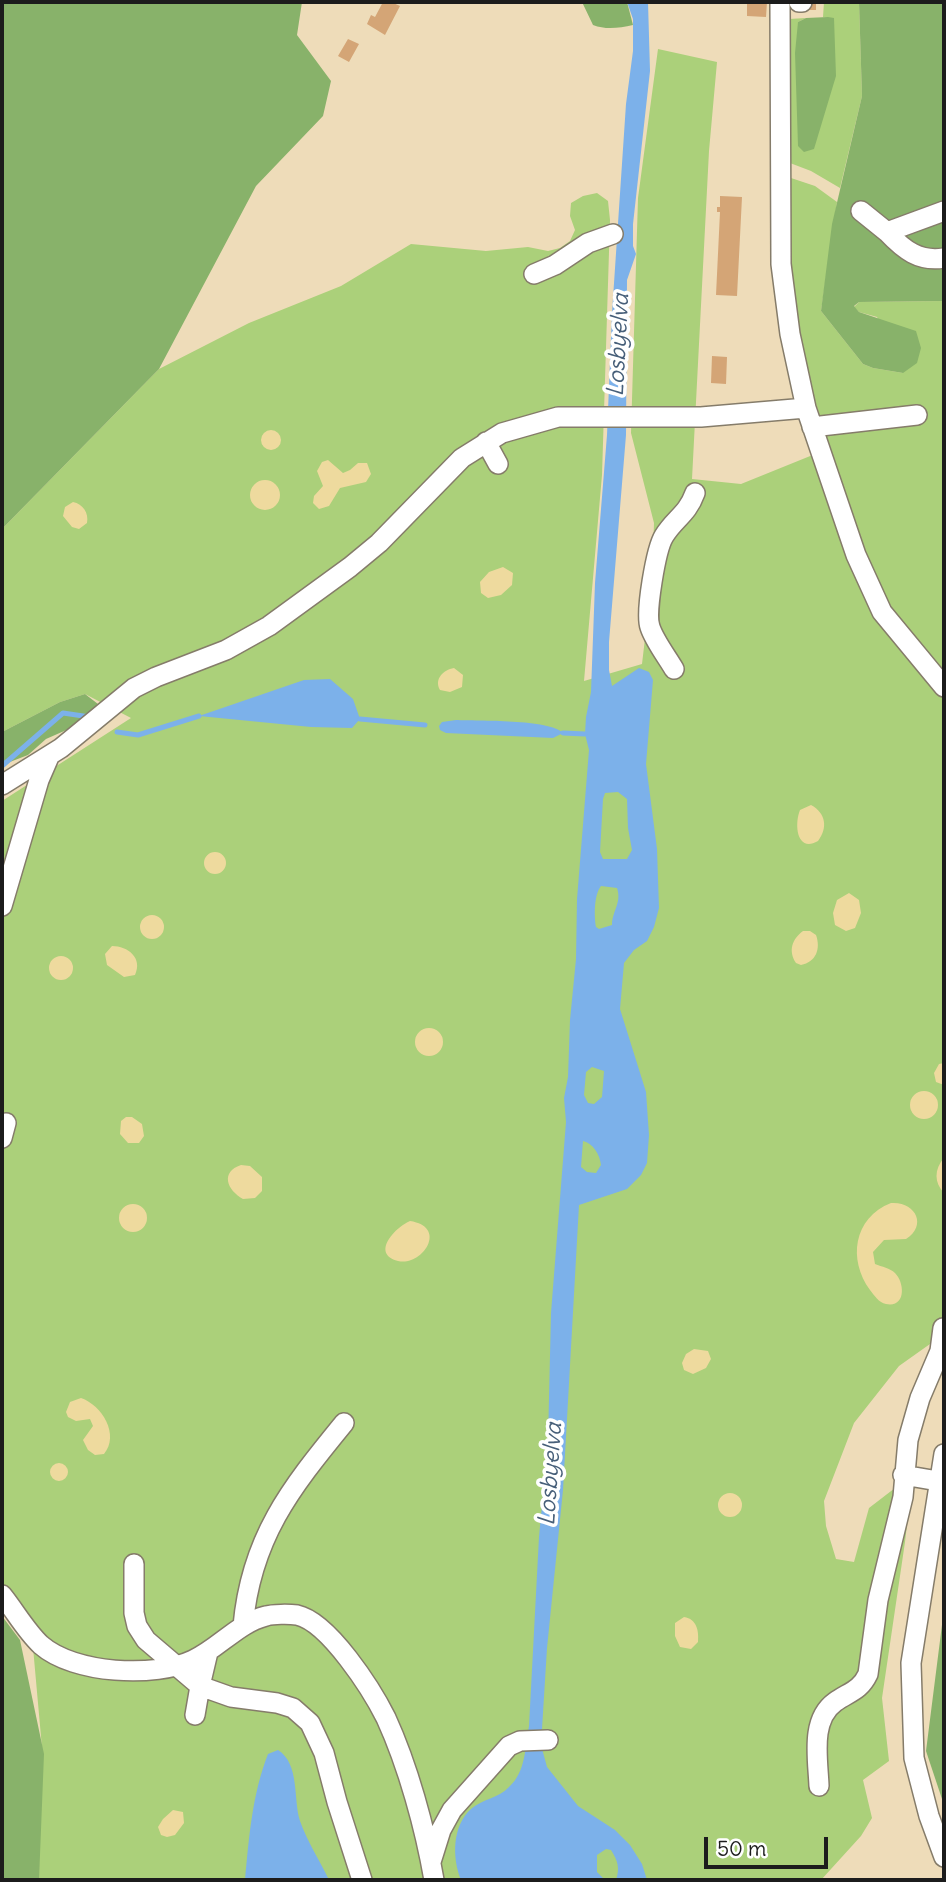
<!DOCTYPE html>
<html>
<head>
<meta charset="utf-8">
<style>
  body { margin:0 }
  #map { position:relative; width:946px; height:1882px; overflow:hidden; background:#eedcb9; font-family:Delius,sans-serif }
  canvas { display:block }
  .frame { position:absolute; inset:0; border:4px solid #1c1c1c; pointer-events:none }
  .scale { position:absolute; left:704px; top:1837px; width:124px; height:32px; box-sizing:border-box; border:4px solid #1c1c1c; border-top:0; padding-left:9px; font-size:21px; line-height:24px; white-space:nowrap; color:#1c1c1c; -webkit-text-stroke:5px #fff; paint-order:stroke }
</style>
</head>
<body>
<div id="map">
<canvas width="946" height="1882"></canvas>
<div class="frame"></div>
<div class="scale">50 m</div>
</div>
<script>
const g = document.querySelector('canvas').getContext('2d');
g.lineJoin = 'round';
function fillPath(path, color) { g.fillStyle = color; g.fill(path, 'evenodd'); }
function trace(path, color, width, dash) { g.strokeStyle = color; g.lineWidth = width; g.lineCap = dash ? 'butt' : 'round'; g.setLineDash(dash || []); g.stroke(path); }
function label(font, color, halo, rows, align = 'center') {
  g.font = font + ' Delius,sans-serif'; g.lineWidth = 7; g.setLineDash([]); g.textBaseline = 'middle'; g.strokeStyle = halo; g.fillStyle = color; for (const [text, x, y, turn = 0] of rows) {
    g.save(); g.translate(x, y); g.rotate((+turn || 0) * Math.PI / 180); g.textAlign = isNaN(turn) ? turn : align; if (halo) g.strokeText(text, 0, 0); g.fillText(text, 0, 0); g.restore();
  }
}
const green = new Path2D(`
  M824,2H859L862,96L840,188L811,171L790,163L789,19L806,18L798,22L828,17H823Z
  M658,49L717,62L709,151L692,479L741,484L830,448L809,382L796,313L791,258V178L815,186L837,202L821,311L863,364L873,368L903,373L877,317L859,312L854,307L859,302L944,301V1338L930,1344L899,1366L854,1423L824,1501L826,1526L836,1559L854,1562L869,1508L895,1488L911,1491L905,1542L882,1698L889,1761L863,1780L872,1818L861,1836L821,1880H38L43,1759L31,1625L2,1585V801L131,718L85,694L60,702L2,732V529L159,369L249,323L341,286L411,244L486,251L528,247L548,251L560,248L570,241L575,230L570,216L571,203L583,196L597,193L608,201L610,220L602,475L584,681L642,664L652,579L654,523L631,433L638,198Z`);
const forest = new Path2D(`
  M2,2H302L297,35L331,81L323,116L256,186L159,369L2,529Z
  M582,2H627L633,25C619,28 606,30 593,25Z
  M859,2H944V301L859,302L854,306L859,312L916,331L921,348L917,363L903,373L873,368L863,364L821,311L832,224L862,96Z
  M828,17L834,18L836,76L814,149L804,152L798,146L795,53L798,22L806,18Z
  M85,694L98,704L97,708L80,724L46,739L28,755L2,765V732L60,702Z
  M944,1609V1805L926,1751Z
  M2,1616L20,1640L44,1754L39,1880H2Z`);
const sand = new Path2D(`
  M261 440a10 10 0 1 1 20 0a10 10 0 1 1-20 0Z
  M328,460L343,473L350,470L358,463H367L371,474L366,482L340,488L329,506L319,509L313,503L314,496L323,486L317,471L322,462Z
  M250 495a15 15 0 1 1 30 0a15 15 0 1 1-30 0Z
  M73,502C83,504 89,513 87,523L79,529L72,527L63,516L65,507Z
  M503,567L513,573L512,585L501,595L488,598L481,593L480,582L489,572Z
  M454,668L463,675L462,687L450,692L440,690C434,679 443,670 454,668Z
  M811,805C826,813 828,828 818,841C797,853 794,825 800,810Z
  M204 863a11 11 0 1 1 22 0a11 11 0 1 1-22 0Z
  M849,893L859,900L861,913L855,928L846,931L835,925L833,913L837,900Z
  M140 927a12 12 0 1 1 24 0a12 12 0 1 1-24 0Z
  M803,931H810L816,935C821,949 816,962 801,965L796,963C788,951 792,939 803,931Z
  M112,946C128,946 143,958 135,975L124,977L107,965L105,954Z
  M49 968a12 12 0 1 1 24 0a12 12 0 1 1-24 0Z
  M415 1042a14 14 0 1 1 28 0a14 14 0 1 1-28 0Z
  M944,1063V1085L936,1082L934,1073L939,1064Z
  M910 1105a14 14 0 1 1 28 0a14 14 0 1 1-28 0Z
  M126,1117H132L142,1124L144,1136L139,1143H128L120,1134L121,1121Z
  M944,1158V1193C934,1183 934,1169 944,1158Z
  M241,1165L250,1166L262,1177V1191L255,1198L243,1199C227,1190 220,1172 241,1165Z
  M891,1203C915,1201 928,1225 906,1239L884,1240L873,1252L875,1264C882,1267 890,1268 895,1273C905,1283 906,1308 886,1304C879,1303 874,1295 870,1290C848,1260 853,1218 891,1203Z
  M119 1218a14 14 0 1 1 28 0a14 14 0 1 1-28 0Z
  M410,1221C449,1227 422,1267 398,1261C371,1254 394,1228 410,1221Z
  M694,1349L708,1351L711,1359L706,1368L693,1374L684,1370L682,1363L686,1354Z
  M81,1398C102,1405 120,1435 104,1454L95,1455L88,1450L83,1440L93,1426L90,1419L76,1421L68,1417L66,1412L70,1402Z
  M50 1472a9 9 0 1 1 18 0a9 9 0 1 1-18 0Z
  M718 1505a12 12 0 1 1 24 0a12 12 0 1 1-24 0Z
  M684,1617C697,1619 699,1631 698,1642L691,1649L680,1647L675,1636V1623Z
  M173,1810L183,1812L184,1823L175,1835L167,1837L161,1835L158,1827L163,1819Z`);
const water = new Path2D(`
  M627,2H648L650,71L633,224V246L636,254L627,280L626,435L609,642V670L612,686L639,668L649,672L653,680L646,764L657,849L659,908L654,927L647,941L634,950L624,963L620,1009L646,1092L649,1135L647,1163L641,1175L627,1189L579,1205L563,1490L547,1648L541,1745L547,1767L578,1806L615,1830L630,1845L642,1864L647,1880H616C620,1868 618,1861 611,1850L606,1849L597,1855V1872L605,1880H461C452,1858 452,1826 471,1809C482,1799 499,1798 509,1787C526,1772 525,1747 529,1726L539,1537L548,1441L551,1313L566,1122L564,1098L568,1077L570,1020L576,959L577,899L589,750L585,734L586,717L591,692L595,583L607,435L612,313L626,104L633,51V19ZM618,792L627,799L628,828L632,850L627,859H603L600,852L603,799L605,793ZM601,886L617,888C622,903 612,911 612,925L599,929L596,927C594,915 594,895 601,886ZM592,1067L604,1071L602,1097L594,1104L588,1103L584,1095L586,1072ZM583,1141C593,1143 600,1155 601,1165L596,1173L587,1172L581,1167Z
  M330,679L353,699L360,719L352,728L311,727L199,716L304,680Z
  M456,720C477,721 550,719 563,733L553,738L446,733L440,730L439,726L442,722Z
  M278,1750C300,1764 293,1799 300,1821C307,1841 320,1861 329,1880H245C249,1838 252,1795 268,1754Z`);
const stream = new Path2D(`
  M360,719L425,725
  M117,732L138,735L199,716
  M563,733L585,734
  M2,766L63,713L90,717`);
const building = new Path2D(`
  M383,2H391L400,6L385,35L367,24L371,15L375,17Z
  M747,2H767L766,17L747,16Z
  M805,2H816V10H805Z
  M348,39L359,44L349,62L338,56Z
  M720,196L742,197L737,296L716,295L720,212H717V207H720Z
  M712,356L727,357L726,384L711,383Z`);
const minor = new Path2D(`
  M780,2L781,264L790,334L806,408L856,555L882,612L944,687
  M799,2H802
  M861,211L887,232L944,211
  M887,232C904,250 919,262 944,258
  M534,274L555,265L588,243L613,234
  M812,427L917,415
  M486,442L498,464
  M674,669C667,657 654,640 650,627C645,613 656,549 664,536C675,518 687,515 695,493
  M2,785L61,748L134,688L156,677L226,650L269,626L350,567L379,543L462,458L502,433L558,417H701L806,408
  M2,906L39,780L49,757
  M2,1138L6,1123
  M944,1454L911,1663L914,1758L929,1816L944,1857
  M903,1475L938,1481
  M134,1564V1613L137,1626L146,1640L200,1686L231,1697L277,1703L293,1708L310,1723L324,1753L337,1802L362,1880
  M2,1595C15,1611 26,1631 41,1645C74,1674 155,1678 193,1660C219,1648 238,1623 266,1616C273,1614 289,1614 297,1615C329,1622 372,1690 386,1718C408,1766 425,1828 434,1880
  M243,1626C251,1538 290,1489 344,1423
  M195,1715L200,1686L208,1652
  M819,1786C818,1759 810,1720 835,1702C849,1692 860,1691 868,1674L878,1600L903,1497L908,1440L920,1398L940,1351L943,1328
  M431,1862L441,1830L452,1810L509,1746L520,1741L548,1740`);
const waterNames = [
  ["Losbyelva",619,345,-87],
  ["Losbyelva",551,1474,-86]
];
fillPath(green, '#abd07a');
fillPath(forest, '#88b26a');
fillPath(sand, '#eeda9e');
fillPath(water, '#7cb1ea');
trace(stream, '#7cb1ea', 5);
fillPath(building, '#d4a576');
trace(minor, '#857c6a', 22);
trace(minor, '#fff', 19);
label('italic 23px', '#475f79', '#fff', waterNames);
</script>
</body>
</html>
